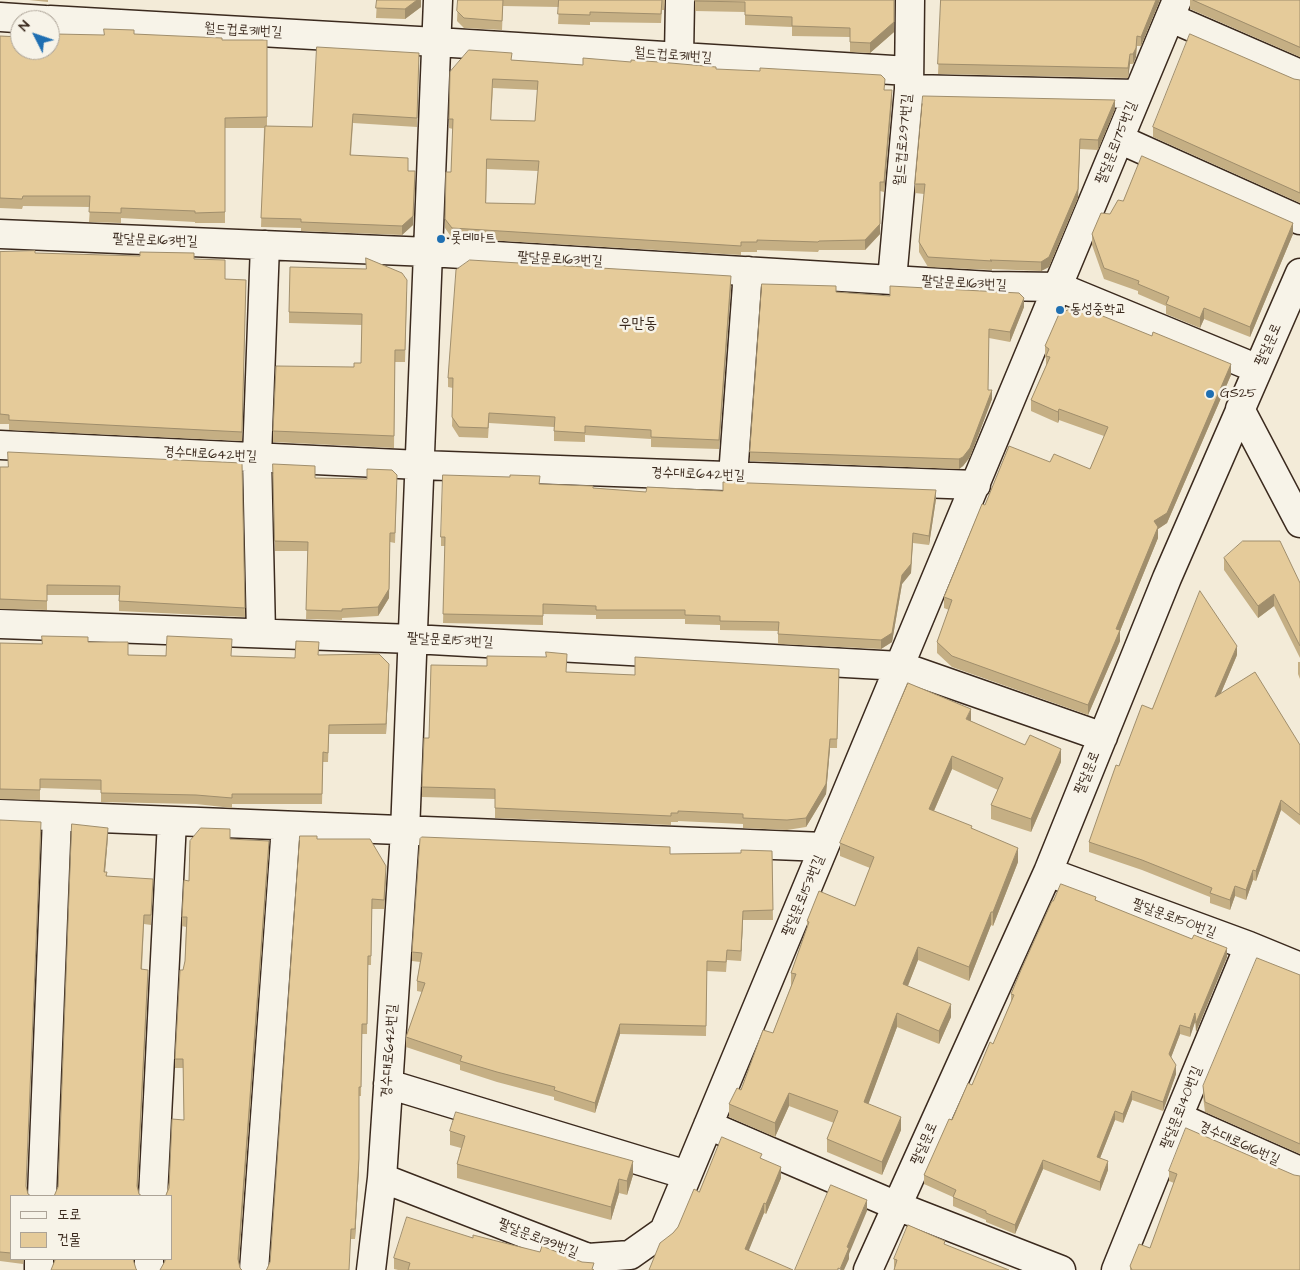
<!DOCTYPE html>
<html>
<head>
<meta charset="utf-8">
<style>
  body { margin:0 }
  #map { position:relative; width:1300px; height:1270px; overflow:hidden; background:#f3ebd8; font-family:"Architects Daughter","Poor Story",sans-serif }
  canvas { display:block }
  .legend { position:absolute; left:10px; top:1195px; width:162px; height:65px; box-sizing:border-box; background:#f7f3e8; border:1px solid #aca397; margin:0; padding:6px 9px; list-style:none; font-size:15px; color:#3b2a1e }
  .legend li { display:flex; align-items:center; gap:10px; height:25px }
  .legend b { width:25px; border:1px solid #aca397 }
  .north { position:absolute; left:10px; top:10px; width:50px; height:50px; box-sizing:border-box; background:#f7f3e8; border:1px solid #aca397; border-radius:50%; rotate:311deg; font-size:14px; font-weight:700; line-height:20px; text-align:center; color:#3b2a1e }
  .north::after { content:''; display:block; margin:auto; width:18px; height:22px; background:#1f6fb2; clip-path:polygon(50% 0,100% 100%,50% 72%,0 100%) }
</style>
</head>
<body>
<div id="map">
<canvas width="1300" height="1270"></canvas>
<ul class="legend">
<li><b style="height:6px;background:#f7f3e8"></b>도로</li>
<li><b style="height:14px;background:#e5cb9a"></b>건물</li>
</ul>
<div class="north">N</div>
</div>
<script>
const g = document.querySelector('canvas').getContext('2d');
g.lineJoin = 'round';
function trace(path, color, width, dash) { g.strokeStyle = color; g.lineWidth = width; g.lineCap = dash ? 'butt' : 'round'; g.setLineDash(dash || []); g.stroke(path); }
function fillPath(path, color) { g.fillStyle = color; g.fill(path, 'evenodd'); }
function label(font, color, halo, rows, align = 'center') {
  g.font = font + ' "Architects Daughter","Poor Story",sans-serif'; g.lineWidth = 5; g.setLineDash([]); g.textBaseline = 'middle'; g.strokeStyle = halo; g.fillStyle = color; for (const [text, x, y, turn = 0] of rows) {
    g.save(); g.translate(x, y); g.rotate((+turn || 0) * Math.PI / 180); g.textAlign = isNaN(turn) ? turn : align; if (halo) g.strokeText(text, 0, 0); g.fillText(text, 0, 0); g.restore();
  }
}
const minor = new Path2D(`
  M0,17L45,20
  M1171,18L1300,74
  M50,20L436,42L909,71
  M679,57L680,0
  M909,89L1137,94
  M1119,139L1300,220
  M0,234L429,252L991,286L1059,287L1258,369
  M892,280L909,89L910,0
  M1240,409L1300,523
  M0,445L420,465L976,485
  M733,476L748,271
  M0,624L413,639L900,666L1103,737
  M261,633L257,457L265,245
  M0,814L824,847
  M1048,872L1249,946L1300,967
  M388,1084L687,1175
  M1178,1117L1300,1171
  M708,1125L897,1206L1061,1270
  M382,1178L588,1258L630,1255L664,1231L1177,0
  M42,1196L57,817
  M153,1196L172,821
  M39,1270V1259
  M149,1270V1259
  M254,1270L286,826
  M371,1270L382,1178L405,832L438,0
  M868,1270L1048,872L1167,578L1300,273
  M1116,1270L1178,1117L1249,946`);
const wall = new Path2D(`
  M29,0H48V2Z
  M377,0H421V7L405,19L376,18Z
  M458,0H665L664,10H662L661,23L590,22V25L558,24L559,7L503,6L502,30L464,28L457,21Z
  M695,0H894V32L870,53L850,52V37L792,36V27L745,25V12L695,11Z
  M941,0H1160L1141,46H1137L1136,57L1133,64H1130L1128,78L938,74Z
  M1190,0H1300V57L1190,9Z
  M134,34L222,40H267V126L312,127L419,53L417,127L353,123L351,155L408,171L415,181L413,225L402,235L301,231V228L261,227L264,128H225V223H195V222L121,218V223L89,222L90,207L23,206L22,209L0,208V36L56,39Z
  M512,60L583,65L716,69L885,90L892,100L884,192L880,191V234L865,250H819L818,252L757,250V252H741V255L452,238L445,228V219L451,172L453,129L449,128V119ZM493,88L538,90L535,121L491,120ZM487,169L538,171L535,204L486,203Z
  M1294,79L1300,80V203L1153,137V127Z
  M1115,109L1098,150L1080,149L1078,198L1049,267L1041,271L992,269V270L928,267L919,252V242L924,194L915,193V184Z
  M1092,234H1293L1250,337L1204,319L1200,328L1166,314V306L1138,294V291L1104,279L1092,245Z
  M0,252L194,259L225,279L246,280L242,441L9,430V424H0Z
  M731,286L719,449L651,447V439L585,435V442L554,441V427L489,423L488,438L459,437L452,426L453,388L448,387V378Z
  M407,292L405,362H395L394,448L273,442V431L354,367L361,363L362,325L289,323V312Z
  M836,292L1024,307L1010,342L989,338L988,390L992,399L970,457L963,466L959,469L750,461V452Z
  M1045,346L1231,375L1167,523L1158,529V538L1120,631V641L1088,715L952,667L937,653V642L949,610L944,608V597L985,505L1050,462L1090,469L1104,436L1059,420L1058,423L1031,411V400L1046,366V358L1045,357Z
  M242,463L245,617L119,611V595H47V610L0,609V467Z
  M273,464L315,478L397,485L395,543L390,542L389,598L378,616L342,618V620L306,619L308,551H275Z
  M510,477L540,484L646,492L723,491L936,499L929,545L913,543L911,573L902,584L892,642L881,649L778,644V631L720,630V625L685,624V619H596V615L543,614V625L443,623L445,546H441V537Z
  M1224,558L1300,583V658L1274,606L1258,618L1224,570Z
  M88,642L128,655L231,656L295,658L319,655L389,673L386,734H329L328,762H323L322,804H232V808L196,804L101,802V790L40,788V800L0,799V643L42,644Z
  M1237,655L1221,693L1300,745V825L1281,810L1256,881L1253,880L1246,900L1235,896L1230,910L1210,903V897L1142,870L1089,852V842L1119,766L1152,709Z
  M1298,662H1300V679L1298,674Z
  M839,669L837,748H830L826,794L806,827L787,830L743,828V824L678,821V822H671V825L495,818V799L422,797V787L429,738L567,672L635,675Z
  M971,721L1061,762L1031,832L991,819V805L998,790L952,769L934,811L972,829L1018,862L993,926L991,925L969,981L918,960L908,986L951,1017L939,1044L897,1027L868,1104L901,1130L882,1175L827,1152V1139L834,1123L789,1106L775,1137L729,1117V1104L741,1090L773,1033L791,986V973L807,929V921L855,906L870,868L840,856V843Z
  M0,820L41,831L11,1196V1259H24L23,1264L0,1261Z
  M108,837L105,872L107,876L153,888L151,925L144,924L142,969L148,979L138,1187L139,1194H55L58,1187Z
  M230,839L269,850L239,1262L240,1268L165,1261L166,1195L184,1120L183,1068H175V1059L185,961L186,927L182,926V917L189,881Z
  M317,839L386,876L384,909H372L371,965H368L367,1034H362L361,1096H359V1168L355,1239H351L267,1269L270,1262Z
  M772,851L773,920H743L741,961L727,960L726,972L707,971L706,1036L620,1034L595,1113L554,1100V1097L497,1082L460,1070V1065L406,1047V1037L422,992L417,991V981L420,962L412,961V952L670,854L741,853Z
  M1096,900L1227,957L1196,1032L1195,1022L1190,1037L1180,1034L1171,1057L1176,1074L1163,1111L1132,1100L1123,1123L1115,1120L1100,1158L1108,1170L1100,1191L1043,1169L1015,1234L986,1222V1220L953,1206V1197L924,1184V1175L952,1120L972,1085L993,1044L1011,1002V994L1053,901Z
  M1300,975V1154L1205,1112L1203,1096V1086Z
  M450,1131L633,1175L627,1195L619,1193L611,1220L457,1178V1164L461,1148L450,1145Z
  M762,1159L781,1178L766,1214L764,1213L748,1251L673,1233L678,1227L699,1192Z
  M1169,1171L1294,1175L1300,1270H1130V1266L1150,1248L1174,1183L1169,1181Z
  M473,1238L594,1270H398L394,1269V1258Z
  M945,1245L894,1268V1259Z`);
const shadedWall = new Path2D(`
  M417,0H421V7L405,19V9Z
  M894,0V32L870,53V43Z
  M1156,0H1160L1141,46V37Z
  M1137,36L1136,57L1133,64V54Z
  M1130,54V64L1128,78V68Z
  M892,90V100L884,192V182Z
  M1115,100V109L1098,150V140Z
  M1080,139L1078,198L1049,267L1041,271V262Z
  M415,181L413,225L402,235V226Z
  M1293,223V234L1250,337V327Z
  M880,224V234L865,250V240Z
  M731,276V286L719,449V440Z
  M1024,298V307L1010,342V332Z
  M1204,308V319L1200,328V318Z
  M1231,364V375L1167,523L1158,529V538L1120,631V641L1088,715V705L1116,629L1154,521Z
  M992,390V399L970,457L963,466L959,469V459Z
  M1059,409V420L1058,423V412Z
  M936,490V499L929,545V536Z
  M390,533L389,598L378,616V607Z
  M913,533L911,573L902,584L892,642L881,649V640L902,575Z
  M1274,594V606L1258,618V606Z
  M1237,646V655L1215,707V697Z
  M389,664V673L386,734V724Z
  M971,709V722L966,719Z
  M830,739V748L826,794L806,827V818Z
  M1061,749V762L1031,832V819Z
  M952,756V769L929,822V809Z
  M1281,800V810L1256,881V871Z
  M108,828V837L104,882V872Z
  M269,841V850L238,1269V1259Z
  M1018,848V862L993,926V912Z
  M386,866V876L384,909V900Z
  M1253,870V880L1246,900V890Z
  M1235,886V896L1230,910V900Z
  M743,911V920L741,961V951Z
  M991,912V925L969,981V967Z
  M918,947V960L903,998V984Z
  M1227,948V957L1196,1032V1023Z
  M148,970V979L137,1195V1186Z
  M951,1004V1017L939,1044V1031Z
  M897,1013V1027L864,1116V1102Z
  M1195,1013V1022L1190,1037V1028Z
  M620,1024V1034L595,1113V1103Z
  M1180,1025V1034L1169,1063V1054Z
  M1176,1065V1074L1163,1111V1102Z
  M359,1087V1168L355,1239V1229Z
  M1132,1091V1100L1123,1123V1114Z
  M789,1093V1106L775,1137V1123Z
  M1115,1111V1120L1097,1166V1157Z
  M901,1117V1130L882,1175V1162Z
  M1043,1160V1169L1015,1234V1225Z
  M633,1161V1175L627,1195V1181Z
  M1108,1161V1170L1100,1191V1182Z
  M781,1167V1178L766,1214V1204Z
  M619,1179V1193L611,1220V1207Z
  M867,1200V1211L849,1254V1259L844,1270H840L847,1247Z
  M764,1203V1213L745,1260V1249Z`);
const building = new Path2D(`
  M377,0H417L405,9L376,8Z
  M458,0H503L502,21L464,18L457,11Z
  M559,0H662L661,14L590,12V15L558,14Z
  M695,0H894V22L870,43L850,42V28L792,26V17L745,15V2L695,1Z
  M941,0H1156L1141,37L1137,36L1136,48L1133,54H1130L1128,68L938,64Z
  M1193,0H1300V47Z
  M104,29L134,30V34L222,38V40H267V117L225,118V212L195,213V211L121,208V213L89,212L90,196H23L22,199L0,198V36L20,37V50H50V39H56V34L104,35Z
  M1190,34L1294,79L1300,80V193L1153,127Z
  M317,47L419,53L417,118L353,114L350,155L408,158V171H415L413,216L402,226L301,222V219L261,218L265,126L312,127Z
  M469,50L512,53L511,60L583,65V58L631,62V60L659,62L716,67V69L760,71V68L881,75L885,79L884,90H892L884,182H880V224L865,240L819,241L818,242L757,240V242H741V246L452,228L445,219L446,172H451L453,119H449L450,72ZM493,79L538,81L535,121L491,120ZM487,159L539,161L535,204L486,203Z
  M923,96L1115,100L1098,140L1080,139L1078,189L1049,257L1041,262L990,260L992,261L928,257L919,242L925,184H915Z
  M1142,156L1293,223L1250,327L1204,308L1200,318L1166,304L1169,297L1138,284L1139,281L1104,268L1092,234L1101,213L1110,214L1118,200L1123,201Z
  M35,251V253L140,256V252L194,253V259L225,260V279L246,280L242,432L9,420V415L0,414V252Z
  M366,258L402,273L407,280L405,350H395L394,436L273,431L276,366L354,367V363H361L362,314L289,312L290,267L366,269Z
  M470,260L731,276L719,440L651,437V430L585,426V433L554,431L555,417L489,413L488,428L459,427L452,417L453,378H448L456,270Z
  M762,284L836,286V292L890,296V286L1019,293L1024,298L1010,332L989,329L988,390H992L970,448L963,457L959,459L750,452Z
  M1078,306L1152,336L1153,332L1231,364L1167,513L1154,521L1158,527L1116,629L1120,630L1088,705L952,656L937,642L952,600L944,597L982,504L985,505L1009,446L1050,462L1054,454L1090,469L1108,427L1059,409L1058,412L1031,400L1050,357L1046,356L1049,349L1045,346L1059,314Z
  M8,452L242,463L245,608L119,601L120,586L47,585V601L0,599V467H8Z
  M273,464L315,466V478L367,479V469L392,470L397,475L395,533H390L389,589L378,607L342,609V611L306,610L308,542L275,541Z
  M443,475L510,477V475L540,476L539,484L593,486V488L646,492L647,487L723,491V482L936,490L929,536L913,533L911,564L902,575L892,633L881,640L778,634L779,622L720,621V616L685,615V610H596V606L543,604V616L443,614L445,537H441Z
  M1243,541H1280L1300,583V646L1274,594L1258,606L1224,558Z
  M1200,591L1237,646L1215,697L1255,672L1300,745V815L1281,800L1256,871L1253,870L1246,890L1235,886L1230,900L1210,893L1212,888L1142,860L1089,842L1116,765L1119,766L1142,705L1152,709Z
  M42,636L88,637V642H128V655L166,656L167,636L232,639L231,656L295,658L296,641L319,642L318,655L379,654L389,664L386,724L329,725L328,753L323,752L322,794H232V798L196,795L101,793V780L40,779V790L0,789V643L42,644Z
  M546,652L567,654L566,672L635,675V657L839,669L837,739H830L826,784L806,818L787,820L743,818V814L678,811V813H671V816L495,808V789L422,787L424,738H429L431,665L487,666V656L546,657Z
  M908,683L971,709L966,719L1025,745L1030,735L1061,749L1031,819L991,805L1003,778L952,756L929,809L972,826L971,828L1018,848L993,912H991L969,967L918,947L903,984L951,1004L939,1031L897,1013L864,1102L901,1117L882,1162L827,1139L838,1111L789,1093L775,1123L729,1104L737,1088L741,1090L763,1030L773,1033L796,974L791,973L809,922L807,921L819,891L855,906L874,857L840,843Z
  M0,820L41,822L26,1186L28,1194L31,1196H11V1253L0,1252Z
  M72,824L108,828L104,872H107L106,876L153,879L151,915H144L141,969L148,970L137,1186L139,1194L142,1196H54L55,1194L58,1187Z
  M201,828L230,829V839L269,841L238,1259L240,1268L242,1270H160L165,1261V1259H171V1196H165L166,1195L169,1188L172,1119L184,1120L183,1059H175L180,970H183L185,961L187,917H182L184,880L189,881L190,841Z
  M300,836H317V839H370L386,866L384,900L372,899L371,956H368L367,1024H362L361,1087H359V1159L355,1229H351L349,1270H266L267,1269L270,1262Z
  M422,837L670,847V854L741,853V850L772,851L773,910L743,911L741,951L727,950L726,962L707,961L706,1026L620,1024L595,1103L554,1090L555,1087L497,1072L460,1061L462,1056L406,1037L425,983L417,981L422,953L412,952L420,839Z
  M1061,884L1096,897L1095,900L1192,939L1194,935L1227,948L1196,1023L1195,1013L1190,1028L1180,1025L1169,1054L1176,1065L1163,1102L1132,1091L1123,1114L1115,1111L1097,1157L1108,1161L1100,1182L1043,1160L1015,1225L986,1213V1211L953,1197L956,1190L924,1175L949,1119L952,1120L968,1083L972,1085L990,1042L993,1044L1014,995L1011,994L1021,970L1052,901H1053Z
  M1257,958L1300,975V1144L1205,1102L1203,1086Z
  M456,1112L633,1161L627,1181L619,1179L611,1207L457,1164L465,1136L450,1131Z
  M1186,1128L1294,1175L1300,1176V1270H1132L1130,1266L1139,1244L1150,1248L1177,1174L1169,1171Z
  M722,1137L762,1154L760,1158L781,1167L766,1204L764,1203L745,1249L793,1270H649L660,1243L673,1233L678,1227L694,1189L699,1192Z
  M831,1185L867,1200L847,1247L849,1248L840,1269L838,1268V1270H795Z
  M407,1217L473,1238V1235L540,1252L542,1246L582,1262L594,1263L592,1269L594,1270H408L410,1263L394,1258Z
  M908,1225L945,1241L944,1244L1009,1270H894L897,1260L894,1259Z
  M54,1259H133L136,1269L137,1270H51L55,1260Z`);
const markers = [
  [441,239,5,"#1f6fb2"],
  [1060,310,5,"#1f6fb2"],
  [1210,394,5,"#1f6fb2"]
];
const streetNames = [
  ["월드컵로311번길",243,31,3],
  ["월드컵로311번길",673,56,4],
  ["월드컵로297번길",904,140,-85],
  ["팔달문로175번길",1117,143,-68],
  ["팔달문로163번길",155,241,2],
  ["팔달문로163번길",560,260,3],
  ["팔달문로163번길",964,284,3],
  ["팔달문로",1269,345,-66],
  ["경수대로642번길",210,455,3],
  ["경수대로642번길",698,475,2],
  ["팔달문로153번길",450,641,3],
  ["팔달문로",1088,773,-68],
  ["팔달문로153번길",804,896,-67],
  ["팔달문로150번길",1174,919,20],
  ["경수대로642번길",390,1051,-86],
  ["팔달문로140번길",1182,1108,-68],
  ["팔달문로",925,1144,-66],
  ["경수대로616번길",1239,1144,24],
  ["팔달문로139번길",538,1239,21]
];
const poiNames = [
  ["롯데마트",451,239],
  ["동성중학교",1070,310],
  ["GS25",1220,394]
];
const quarterNames = [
  ["우만동",638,325]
];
trace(minor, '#3b2a1e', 31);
trace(minor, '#f7f3e8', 28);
fillPath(wall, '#c5af84');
fillPath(shadedWall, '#a08e6c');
fillPath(building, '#e5cb9a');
trace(building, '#a08e6c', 1);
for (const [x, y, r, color] of markers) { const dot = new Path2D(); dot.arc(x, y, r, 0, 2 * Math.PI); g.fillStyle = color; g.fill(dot); trace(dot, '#f7f3e8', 2); }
label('14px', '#3b2a1e', '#f7f3e8', streetNames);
label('14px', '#3b2a1e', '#f7f3e8', poiNames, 'left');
label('16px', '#3b2a1e', '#f7f3e8', quarterNames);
</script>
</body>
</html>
